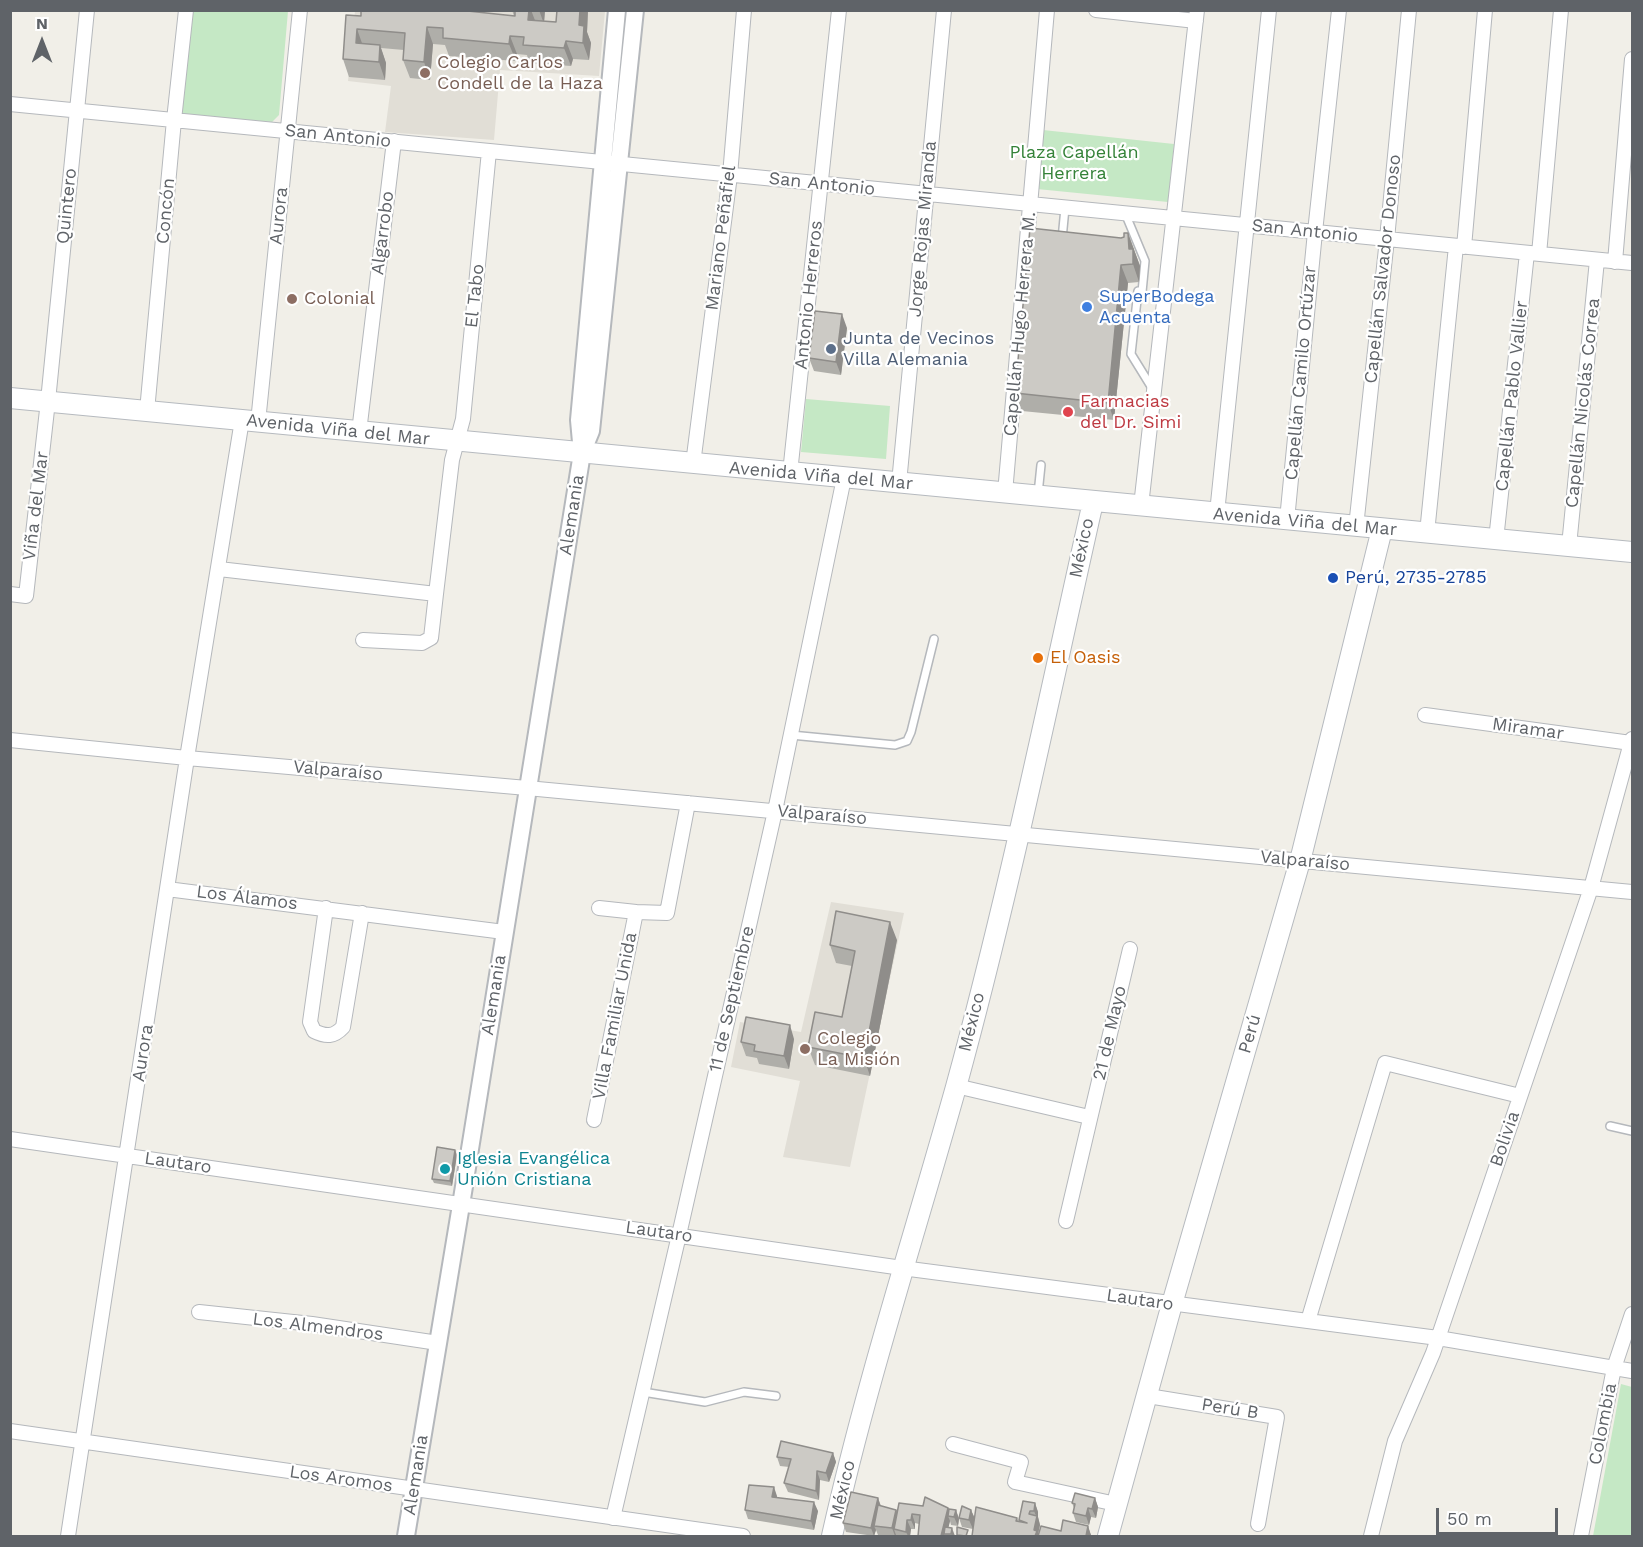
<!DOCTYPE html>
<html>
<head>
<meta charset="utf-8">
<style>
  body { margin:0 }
  #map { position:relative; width:1643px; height:1547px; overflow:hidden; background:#f1efe8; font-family:"Work Sans",sans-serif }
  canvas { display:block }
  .frame { position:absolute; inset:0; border:12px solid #5f6368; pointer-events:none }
  .north { position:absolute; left:12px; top:12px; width:60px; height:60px; -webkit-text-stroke:4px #fff; paint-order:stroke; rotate:0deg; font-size:16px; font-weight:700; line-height:24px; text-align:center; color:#5f6368 }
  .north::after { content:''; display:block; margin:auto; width:21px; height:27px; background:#5f6368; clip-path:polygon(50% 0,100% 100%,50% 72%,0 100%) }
  .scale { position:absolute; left:1436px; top:1508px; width:122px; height:27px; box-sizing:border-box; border:3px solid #5f6368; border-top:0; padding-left:8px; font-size:18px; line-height:21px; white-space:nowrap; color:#5f6368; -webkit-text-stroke:4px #fff; paint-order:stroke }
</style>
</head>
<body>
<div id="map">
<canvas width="1643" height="1547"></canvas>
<div class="frame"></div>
<div class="north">N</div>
<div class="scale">50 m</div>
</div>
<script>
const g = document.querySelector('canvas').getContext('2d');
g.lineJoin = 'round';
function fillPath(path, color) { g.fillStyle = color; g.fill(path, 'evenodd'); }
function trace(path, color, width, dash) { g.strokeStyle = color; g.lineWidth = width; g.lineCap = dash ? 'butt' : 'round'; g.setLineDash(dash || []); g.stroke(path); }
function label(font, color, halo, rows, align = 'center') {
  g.font = font + ' "Work Sans",sans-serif'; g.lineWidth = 4.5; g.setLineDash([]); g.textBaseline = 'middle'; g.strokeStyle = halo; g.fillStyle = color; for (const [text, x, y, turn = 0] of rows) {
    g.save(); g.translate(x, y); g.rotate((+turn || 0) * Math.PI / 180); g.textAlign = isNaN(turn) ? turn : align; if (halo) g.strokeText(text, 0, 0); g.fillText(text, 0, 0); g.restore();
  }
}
const education = new Path2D(`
  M355,11H605L599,76L500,70L494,140L385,132L391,86L348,81Z
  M831,902L904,913L850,1167L783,1157L800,1081L731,1067L740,1022L801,1032Z`);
const green = new Path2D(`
  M192,11H288L279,115L272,122L182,114Z
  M1043,130L1174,144L1168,202L1037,189Z
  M806,399L890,406L886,459L801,452Z
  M1621,1384L1632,1387V1536H1593Z`);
const service = new Path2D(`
  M1125,213L1145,261L1142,292L1138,291L1131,354L1152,388
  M1062,239L1065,208
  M1038,494L1041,465
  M791,735L895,745L907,741L911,732L934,639
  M1610,1126L1632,1131
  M643,1392L705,1402L744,1392L776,1396`);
const minor = new Path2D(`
  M1096,10L1196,21
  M10,104L1632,263
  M1464,247L1485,10
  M1539,254L1561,10
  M1615,262L1632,59
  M147,411L174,120L186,10
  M258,422L300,10
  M359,432L394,141
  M693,464L730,175L744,10
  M790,473L839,10
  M899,483L944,10
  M1005,493L1047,10
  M1141,506L1197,10
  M1217,513L1269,10
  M1287,520L1315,232L1339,10
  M1356,527L1387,239L1409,10
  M1427,533L1456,246
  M1496,540L1527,253
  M1569,546L1597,260
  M219,569L436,594L452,460L463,419L489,151
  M10,594L26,596L48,401L87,10
  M363,640L422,643L431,638L436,594
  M1425,715L1631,743
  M10,740L187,758L527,788L1632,892
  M167,889L504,932
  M326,908L310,1022L314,1031C326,1037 334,1037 343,1027L362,913
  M599,908L636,912
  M956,1086L1089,1117
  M594,1120L636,912L667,913L688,803
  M10,1139L902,1268L1438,1338L1632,1371
  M1066,1221L1130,949
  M199,1312L312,1324L438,1343
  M1308,1321L1385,1063L1520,1096
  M1148,1396L1277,1417L1258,1524
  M10,1431L743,1536
  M953,1444L1021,1462L1015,1482L1116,1504
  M613,1518L679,1235L775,811L844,478
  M68,1536L187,758L242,420
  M1371,1536L1395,1441L1433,1353L1591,888L1632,739
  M1581,1536L1614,1368L1632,1314`);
const tertiary = new Path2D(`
  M582,453L579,420L617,10
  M406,1536L461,1205L582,453L591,431L635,10`);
const secondary = new Path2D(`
  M10,398L1632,552
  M832,1536C866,1384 914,1237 956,1087C1009,894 1049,697 1093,502
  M1108,1536L1172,1304L1300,861L1382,529`);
const wall = new Path2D(`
  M512,10H545L544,21L556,22L557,10H588L587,32L591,43L589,60L573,59L571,66L529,63L527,55L517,54L516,61L449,56L445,45L433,44L430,80L410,78L403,60L404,50L381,48L386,63L385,80L349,77L343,59L361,16H514Z
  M1128,233L1140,266L1139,282L1128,283L1114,420L1022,411L1015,393L1124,237Z
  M847,328L841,375L814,371L809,358Z
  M897,940L870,1076L815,1065L808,1047L842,1017L852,966L836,963L830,945Z
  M794,1039L789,1069L759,1064L757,1058L746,1056L741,1042Z
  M455,1150L457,1155L452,1186L434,1183L432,1179Z
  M833,1453L836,1462L829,1482L820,1480L819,1500L788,1492L784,1483L789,1467L780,1466L777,1457Z
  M777,1496V1498L818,1511L814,1530L748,1519L745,1510Z
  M878,1498L881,1506L896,1510L897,1512L948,1508L949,1511L956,1510L959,1519L958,1526L951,1525L950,1521L948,1527L955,1536H918L919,1524L915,1523V1529H911L910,1536H897L896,1535V1536H890L878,1535L876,1530L874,1536L846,1532L843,1523Z
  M1095,1498L1098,1507L1096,1518L1091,1517L1089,1525L1076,1522L1073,1513L1074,1508L1072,1503Z
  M1035,1503L1038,1512V1517L1040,1525L1038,1535L1088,1526L1091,1536H972L974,1521L973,1529L962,1527L959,1518L971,1510L975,1519L1017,1518L1019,1522V1520Z`);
const shadedWall = new Path2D(`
  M529,10H531L536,23L528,20Z
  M539,10H545L544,24Z
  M580,10H588L587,32L591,43L589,60L583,43L579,25Z
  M427,27L433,44L430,80L424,62Z
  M357,29L363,46L356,43Z
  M510,36L517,54L516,61L509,44Z
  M566,41L573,59L571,66L564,48Z
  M380,45L386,63L385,80L379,62Z
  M1128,233L1140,266L1139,282L1133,264L1129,249Z
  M1121,265L1128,283L1114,420L1108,403Z
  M842,314L847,328L841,375L836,362Z
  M890,922L897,940L870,1076L864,1058Z
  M790,1025L794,1039L789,1069L784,1056Z
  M455,1150L457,1155L452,1186L450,1181Z
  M833,1453L836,1462L829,1482L826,1473Z
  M817,1471L820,1480L819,1500L816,1491Z
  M774,1487L777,1496L775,1506L772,1497Z
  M878,1498L881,1507L874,1526L876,1530L874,1536L871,1528Z
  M1095,1498L1098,1507L1096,1518L1092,1509Z
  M814,1502L818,1511L814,1530L811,1521Z
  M1035,1503L1038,1512V1517L1040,1525L1038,1534L1039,1536H1035L1034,1530L1037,1518L1034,1511Z
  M948,1508L951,1516H948L950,1521L947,1534H944L945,1536H941Z
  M1088,1508L1091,1517L1089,1525L1086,1516Z
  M896,1510L899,1519L894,1529L896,1535L895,1536L892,1528Z
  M956,1510L959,1519L958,1526L954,1517Z
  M971,1510L975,1519L973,1529L969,1520Z
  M912,1514L915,1523V1529L911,1520Z
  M907,1520L911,1529L910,1536H908L906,1532Z
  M1088,1526L1091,1535V1536H1086Z
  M952,1528L955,1536H952L951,1534Z`);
const building = new Path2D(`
  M361,10H458L515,16V10H529L528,20L556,22L557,10H580L579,25L584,26L583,43L566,41L564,48L523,45L524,37L510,36L509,44L443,38V28L427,27L424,62L403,60L405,33L357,29L356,43L380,45L379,62L343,59L346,15L361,16Z
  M1030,228L1121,238L1124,237V233H1128L1129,249H1133V264L1121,265L1108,403L1015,393Z
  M815,311L842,314L836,362L809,358Z
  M836,911L890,922L864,1058L808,1047L815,1012L842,1017L855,951L830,945Z
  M746,1017L790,1025L784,1056L754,1051L755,1045L741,1042Z
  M437,1147L455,1150L450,1181L432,1179Z
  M781,1441L833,1453L826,1473L817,1471L816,1491L784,1483L791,1459L777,1457Z
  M749,1485L774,1487L772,1497L814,1502L811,1521L745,1510Z
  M851,1492L878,1498L871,1528L843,1523Z
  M1075,1493L1095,1498L1092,1509L1088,1508L1086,1516L1073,1513L1075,1504L1072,1503Z
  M925,1497L948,1508L941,1536H918L920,1515L912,1514L911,1520H907L906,1532L894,1529L899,1503L923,1506Z
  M1023,1501L1035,1503L1034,1511H1030L1029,1514L1037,1516L1034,1530L1037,1531L1035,1536H972L976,1507L1017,1518L1016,1521L1027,1523L1019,1520Z
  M878,1505L896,1510L892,1528L874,1526Z
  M962,1506L971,1510L969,1520L959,1518Z
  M949,1509L956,1510L954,1517L948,1516Z
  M1063,1520L1088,1526L1086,1536H1038L1041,1526L1061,1531Z
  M945,1527L952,1528L951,1534H944Z
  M957,1527L968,1530L966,1536L957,1535Z`);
const markers = [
  [425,73,6,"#8d6e63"],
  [292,299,6,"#8d6e63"],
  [1087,307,6,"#3f7fe0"],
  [831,349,6,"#5c6f8a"],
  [1068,412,6,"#e0444e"],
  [1333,578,6,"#1a4fb4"],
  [1038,658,6,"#e8710a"],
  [805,1049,6,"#8d6e63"],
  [445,1169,6,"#0f9aa8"]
];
const educationNames = [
  ["Colegio Carlos",437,63],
  ["Condell de la Haza",437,84],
  ["Colonial",304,299],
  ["Colegio",817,1039],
  ["La Misión",817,1060]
];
const streetNames = [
  ["San Antonio",338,136,6],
  ["San Antonio",822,184,6],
  ["Quintero",67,206,-84],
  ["Concón",166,211,-85],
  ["Aurora",279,216,-84],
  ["Jorge Rojas Miranda",923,229,-85],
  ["San Antonio",1305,231,6],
  ["Algarrobo",383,233,-83],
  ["Mariano Peñafiel",721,238,-83],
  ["Capellán Salvador Donoso",1383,269,-84],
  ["Antonio Herreros",809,295,-84],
  ["El Tabo",475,296,-84],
  ["Capellán Hugo Herrera M.",1020,324,-85],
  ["Capellán Camilo Ortúzar",1301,373,-85],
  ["Capellán Pablo Vallier",1512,396,-84],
  ["Capellán Nicolás Correa",1583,403,-84],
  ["Avenida Viña del Mar",338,430,6],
  ["Avenida Viña del Mar",821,476,5],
  ["Viña del Mar",36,506,-83],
  ["Alemania",572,515,-81],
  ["Avenida Viña del Mar",1305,522,5],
  ["México",1082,548,-78],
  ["Miramar",1528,729,8],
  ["Valparaíso",338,771,5],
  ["Valparaíso",822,815,5],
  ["Valparaíso",1305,861,5],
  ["Los Álamos",247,898,7],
  ["Alemania",494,995,-81],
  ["11 de Septiembre",732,999,-77],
  ["Villa Familiar Unida",615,1016,-79],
  ["México",972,1022,-76],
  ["21 de Mayo",1110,1033,-77],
  ["Perú",1250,1034,-74],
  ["Aurora",143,1053,-81],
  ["Bolivia",1505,1139,-71],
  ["Lautaro",178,1163,8],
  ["Lautaro",659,1232,8],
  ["Lautaro",1140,1300,8],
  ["Los Almendros",318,1327,7],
  ["Perú B",1230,1409,9],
  ["Colombia",1603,1424,-79],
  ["Alemania",416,1475,-81],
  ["Los Aromos",341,1479,8],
  ["México",843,1490,-77]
];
const parkNames = [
  ["Plaza Capellán",1074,153],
  ["Herrera",1074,174]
];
const shopNames = [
  ["SuperBodega",1099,297],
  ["Acuenta",1099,318]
];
const serviceNames = [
  ["Junta de Vecinos",843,339],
  ["Villa Alemania",843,360]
];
const healthNames = [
  ["Farmacias",1080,402],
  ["del Dr. Simi",1080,423]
];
const transitNames = [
  ["Perú, 2735-2785",1345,578]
];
const foodNames = [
  ["El Oasis",1050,658]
];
const cultureNames = [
  ["Iglesia Evangélica",457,1159],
  ["Unión Cristiana",457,1180]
];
fillPath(education, '#e1ded6');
fillPath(green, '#c5e8c5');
trace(service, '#b5b8bc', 10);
trace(minor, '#b5b8bc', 16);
trace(tertiary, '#b5b8bc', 20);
trace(secondary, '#b6babf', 22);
trace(service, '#fff', 7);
trace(minor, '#fff', 14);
trace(tertiary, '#fff', 16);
trace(secondary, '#fff', 20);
fillPath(wall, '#afaea9');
fillPath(shadedWall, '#8f8d8a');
fillPath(building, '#cccac5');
trace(building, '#8f8d8a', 1.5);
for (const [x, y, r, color] of markers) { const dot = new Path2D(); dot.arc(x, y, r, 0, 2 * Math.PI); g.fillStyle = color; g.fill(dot); trace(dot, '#fff', 2); }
label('18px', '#785e54', '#fff', educationNames, 'left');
label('18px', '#5f6368', '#fff', streetNames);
label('18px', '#348238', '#fff', parkNames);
label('18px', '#366cbe', '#fff', shopNames, 'left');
label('18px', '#4e5e75', '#fff', serviceNames, 'left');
label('18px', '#be3a42', '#fff', healthNames, 'left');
label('18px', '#164399', '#fff', transitNames, 'left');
label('18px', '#c56008', '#fff', foodNames, 'left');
label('18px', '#0d838f', '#fff', cultureNames, 'left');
</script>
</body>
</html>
